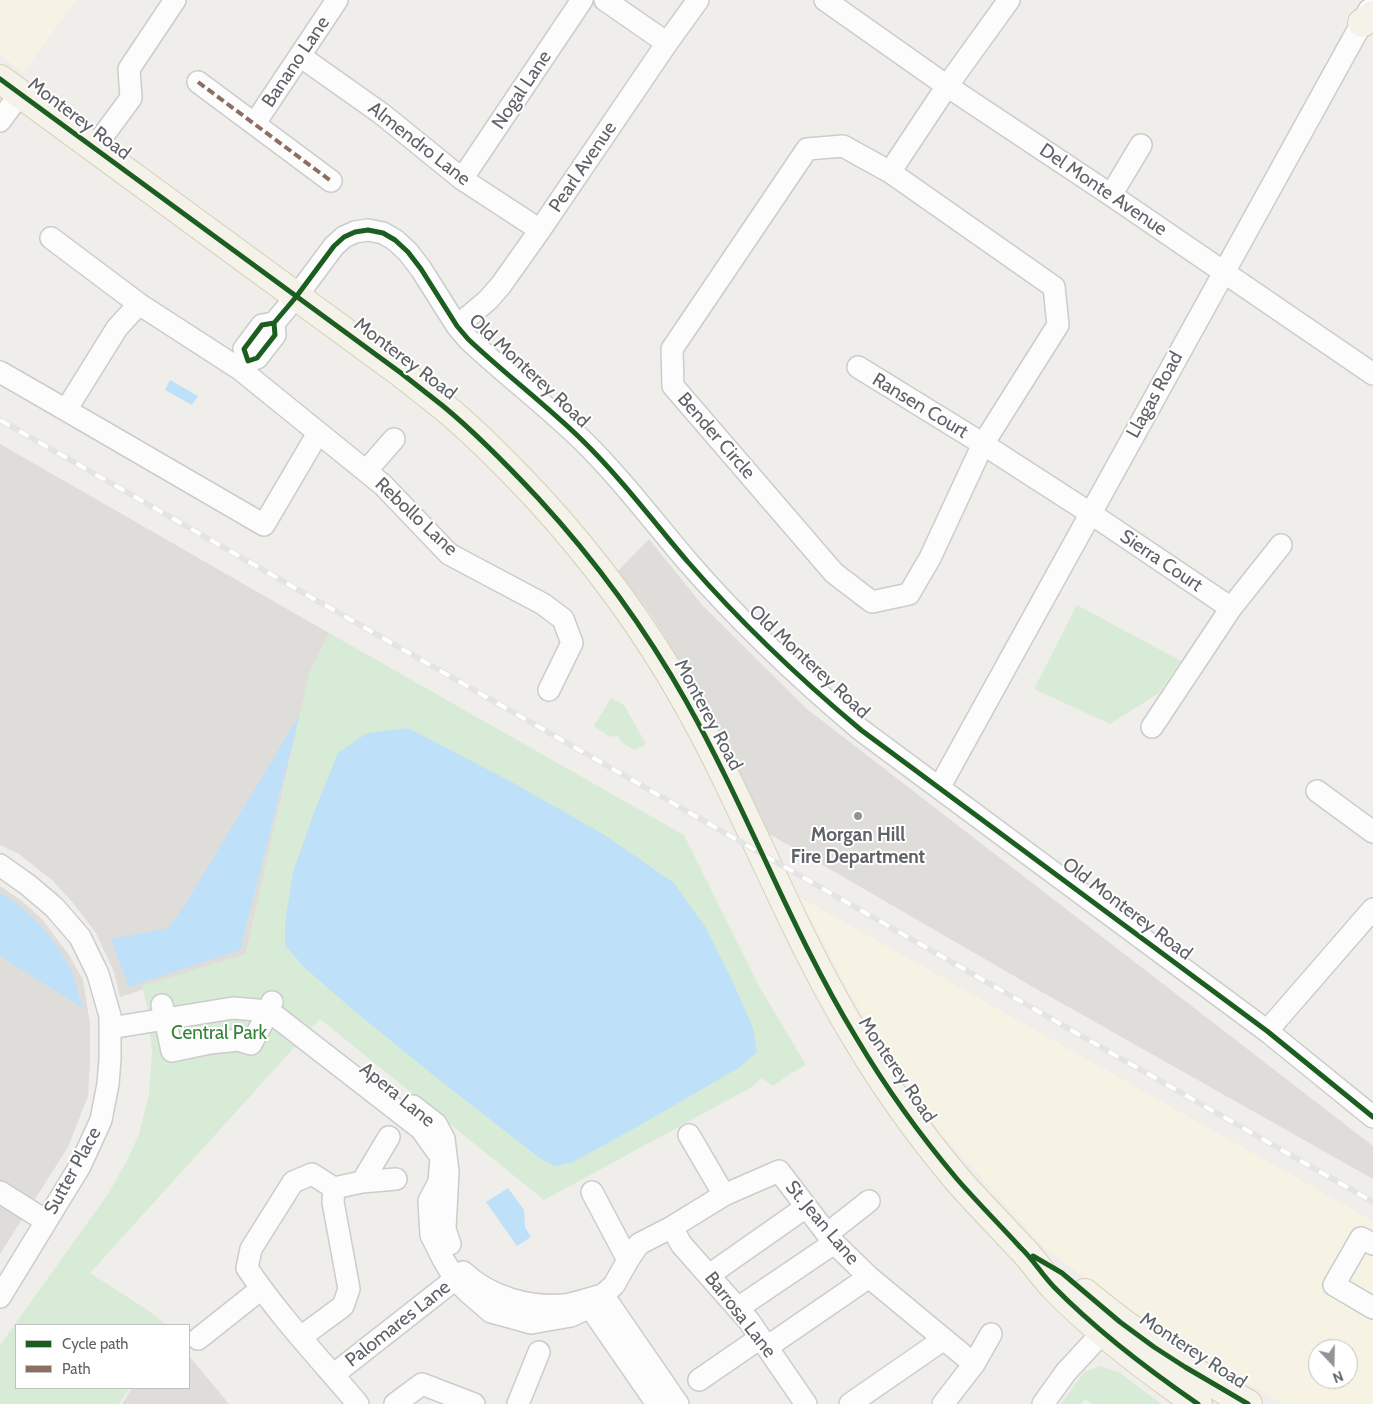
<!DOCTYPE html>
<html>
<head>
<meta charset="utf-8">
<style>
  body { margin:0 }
  #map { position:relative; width:1373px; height:1404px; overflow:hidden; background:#efeeea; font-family:Cabin,sans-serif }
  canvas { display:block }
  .legend { position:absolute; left:15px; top:1324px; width:175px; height:65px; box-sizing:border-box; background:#fff; border:1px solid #bfc1c3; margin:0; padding:6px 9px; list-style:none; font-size:15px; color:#5f6368 }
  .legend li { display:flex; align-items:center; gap:10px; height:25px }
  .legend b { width:25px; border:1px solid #bfc1c3 }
  .north { position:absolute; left:1308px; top:1339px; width:50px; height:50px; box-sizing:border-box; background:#fff; border:1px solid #bfc1c3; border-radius:50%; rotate:159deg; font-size:14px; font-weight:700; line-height:20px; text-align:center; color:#5f6368 }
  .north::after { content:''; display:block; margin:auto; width:18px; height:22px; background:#919496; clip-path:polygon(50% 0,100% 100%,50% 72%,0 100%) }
</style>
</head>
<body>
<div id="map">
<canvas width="1373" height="1404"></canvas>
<ul class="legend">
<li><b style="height:6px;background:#1b5e20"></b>Cycle path</li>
<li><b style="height:6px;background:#8d6e63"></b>Path</li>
</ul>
<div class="north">N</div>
</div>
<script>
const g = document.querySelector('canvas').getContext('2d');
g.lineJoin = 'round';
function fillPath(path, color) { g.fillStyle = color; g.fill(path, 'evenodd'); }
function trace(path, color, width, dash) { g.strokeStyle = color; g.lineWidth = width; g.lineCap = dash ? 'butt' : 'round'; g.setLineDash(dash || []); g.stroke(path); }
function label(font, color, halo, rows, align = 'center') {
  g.font = font + ' Cabin,sans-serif'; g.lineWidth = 4; g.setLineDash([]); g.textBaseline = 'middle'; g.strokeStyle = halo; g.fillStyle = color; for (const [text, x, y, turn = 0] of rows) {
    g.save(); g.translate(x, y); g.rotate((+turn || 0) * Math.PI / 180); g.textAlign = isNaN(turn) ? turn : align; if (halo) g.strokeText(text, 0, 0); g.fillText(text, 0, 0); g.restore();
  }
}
const commercial = new Path2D(`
  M0,0H76L23,73L0,54Z
  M798,896L1373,1221V1404H1284L1198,1356L1100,1290L1044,1247L941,1133L877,1042ZM1318,1349H1348V1379H1318Z`);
const industrial = new Path2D(`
  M0,444L329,633L309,675L245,958L120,997L114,972L96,933L73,903L53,881L19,854L0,845Z
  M649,539L703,606L807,709L1373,1146V1179L1033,987L764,831L734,761L693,683L654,619L618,571Z
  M0,886L22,901L42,919L69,955L83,980L90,1024V1063L88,1096L68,1147L0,1254Z
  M189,1356L229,1404H122L132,1388H189Z`);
const green = new Path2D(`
  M1077,605L1181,661L1159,693L1110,724L1034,689Z
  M329,633L684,835L759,986L806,1065L791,1073L773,1086L761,1078L752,1087L544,1200L320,1019L90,1273L146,1309L167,1325H16V1388H129L119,1404H0V1345L108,1194L129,1157L139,1134L149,1094L152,1052L148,1010L142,986L246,954L309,675Z
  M611,698L624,705L646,744L635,750L621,742L618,735L610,737L594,726Z
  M1101,1366L1120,1373L1161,1404H1093L1085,1399L1081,1404H1061L1084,1372Z`);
const water = new Path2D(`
  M170,380L198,396L192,405L165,390Z
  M300,714L240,950L129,987L111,939L168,928L186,903Z
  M408,728L508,780L603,834L674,883L706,928L731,978L753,1028L757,1052L740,1067L635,1128L573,1162L555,1166L541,1159L433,1075L352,1009L304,967L285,945V923L293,872L316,807L338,753L367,733Z
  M0,893C25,906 55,938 68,964C75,977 78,994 83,1008L0,956Z
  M508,1188L524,1210L525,1227L531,1237L517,1246L486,1202Z`);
const minor = new Path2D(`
  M605,0L667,43
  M825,0L947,86L1111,195L1373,374
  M300,56L382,114L462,179L540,230
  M198,82L331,181
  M0,121L20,94
  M255,123L337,0
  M843,146L890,172L1054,287L1058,325L983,444L930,558L909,594L872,602L834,573L673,386L672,349L807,149Z
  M94,148L131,98L129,69L175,0
  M890,172L947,86L1009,0
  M462,179L582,0
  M1111,195L1141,145
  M51,238L139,304L241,370L383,485L449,554L543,604L563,619L572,643L549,690
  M274,323L275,335L257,358L248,361L244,349L262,325L274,323L296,297L334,246L344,237L355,232L368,230L383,233L395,240L408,252L421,269L457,326L468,339C505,374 545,404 581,439C620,477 653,521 688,562C741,623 799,678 861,730L1267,1031L1373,1117
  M457,326L488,300L501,285L540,230L667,43L698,0
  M858,367L983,444L1090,513L1231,608
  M0,372L66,410L117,328L139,304
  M66,410L264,525L318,433
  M366,471L394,439
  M1152,727L1231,608L1281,545
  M939,788L1369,10
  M1317,791L1373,832
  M0,865L28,885L54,907L80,937L98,974L110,1016V1059L108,1084L101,1120L80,1166L0,1297
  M162,1005L172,1051L210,1043L238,1040L251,1044L269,1011L272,1002
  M110,1028L233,1008L269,1011L421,1129L441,1157L439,1182L429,1201L431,1235L443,1259L455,1279L468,1292L491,1312L531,1323L571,1316L590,1307L657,1404
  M1267,1031L1373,909
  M413,1106L436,1124L444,1139L448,1172L445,1229L450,1244
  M689,1135L724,1195
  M362,1182L389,1137
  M334,1188L362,1182L396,1179
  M0,1192L46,1221
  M592,1192L628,1260
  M672,1227L681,1244L749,1321L806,1404
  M827,1234L869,1201
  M1373,1244L1361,1238L1334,1285L1373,1308
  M463,1272C490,1297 528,1308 565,1305C577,1303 590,1298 603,1295
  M709,1275L806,1207
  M603,1295L678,1404
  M593,1304L614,1285L628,1260L639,1244L672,1227L724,1195L779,1171L834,1243L869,1277L974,1364
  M738,1308L834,1243
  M301,1337L343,1306L349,1289L333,1202L334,1188L312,1174L293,1182L251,1249L247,1268C280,1317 320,1359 358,1404
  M198,1339L261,1289
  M767,1347L869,1277
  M333,1375L463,1273
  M699,1380L760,1338
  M395,1404L422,1384L474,1404
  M518,1404L539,1352
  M850,1404L944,1339
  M943,1404L974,1364L991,1334
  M1043,1404L1066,1372L1103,1332`);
const major = new Path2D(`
  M1362,23L1373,15
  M0,79L401,373C415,384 429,395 443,406C477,434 508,466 538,498C595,560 645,628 686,701C748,811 791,931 857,1039C886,1088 920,1135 957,1179C977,1202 999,1224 1020,1247C1033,1259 1042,1275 1054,1287C1098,1332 1147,1369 1198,1404
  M1085,1293C1136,1336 1191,1371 1248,1404`);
const rail = new Path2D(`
  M0,420L1373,1202`);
const quiet = new Path2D(`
  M198,82L331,181`);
const cycleway = new Path2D(`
  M0,79L401,373C415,384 429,395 443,406C477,434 508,466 538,498C595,560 645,628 686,701C748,811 791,931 857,1039C886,1088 920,1135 957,1179C977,1202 999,1224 1020,1247C1033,1259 1042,1275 1054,1287C1098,1332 1147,1369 1198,1404
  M274,323L275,335L257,358L248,361L244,349L262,325L274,323L296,297L334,246L344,237L355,232L368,230L383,233L395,240L408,252L421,269L457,326L468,339C505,374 545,404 581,439C620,477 653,521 688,562C741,623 799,678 861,730L1267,1031L1373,1117
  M1033,1256L1062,1273L1120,1322L1154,1347L1185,1367L1248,1404`);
const markers = [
  [858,816,5,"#919496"]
];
const streetNames = [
  ["Banano Lane",296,62,-56],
  ["Nogal Lane",522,90,-56],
  ["Monterey Road",79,119,37],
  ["Almendro Lane",419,144,38],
  ["Pearl Avenue",583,167,-56],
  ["Del Monte Avenue",1103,190,34],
  ["Monterey Road",405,359,37],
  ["Old Monterey Road",529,371,43],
  ["Llagas Road",1155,395,-61],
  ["Ransen Court",920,406,31],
  ["Bender Circle",716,436,49],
  ["Rebollo Lane",416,517,43],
  ["Sierra Court",1161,561,34],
  ["Old Monterey Road",809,662,43],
  ["Monterey Road",708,715,62],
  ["Old Monterey Road",1127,909,37],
  ["Monterey Road",897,1070,56],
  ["Apera Lane",397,1095,39],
  ["Sutter Place",73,1171,-61],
  ["St. Jean Lane",822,1223,50],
  ["Barrosa Lane",740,1315,52],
  ["Palomares Lane",398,1324,-38],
  ["Monterey Road",1193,1351,33]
];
const poiNames = [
  ["Morgan Hill",858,835],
  ["Fire Department",858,857]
];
const parkNames = [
  ["Central Park",219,1033]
];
fillPath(commercial, '#f7f3e4');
fillPath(industrial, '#dfddda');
fillPath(green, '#d8ebd6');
fillPath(water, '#bfe0f9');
trace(minor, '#cbcccc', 24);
trace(major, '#d7ceb8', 30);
trace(minor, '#fdfcfc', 21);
trace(major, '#f4f2e9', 28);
trace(rail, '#e4e4e4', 5.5);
trace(rail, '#fff', 4, [11]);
trace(quiet, '#8d6e63', 4, [8, 4]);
trace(cycleway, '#1b5e20', 5);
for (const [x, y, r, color] of markers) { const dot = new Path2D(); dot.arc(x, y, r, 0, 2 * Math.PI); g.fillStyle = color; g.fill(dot); trace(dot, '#fff', 2); }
label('19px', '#5f6368', '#fff', streetNames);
label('bold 19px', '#5f6368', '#fff', poiNames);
label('19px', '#348238', '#fff', parkNames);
</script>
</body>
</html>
